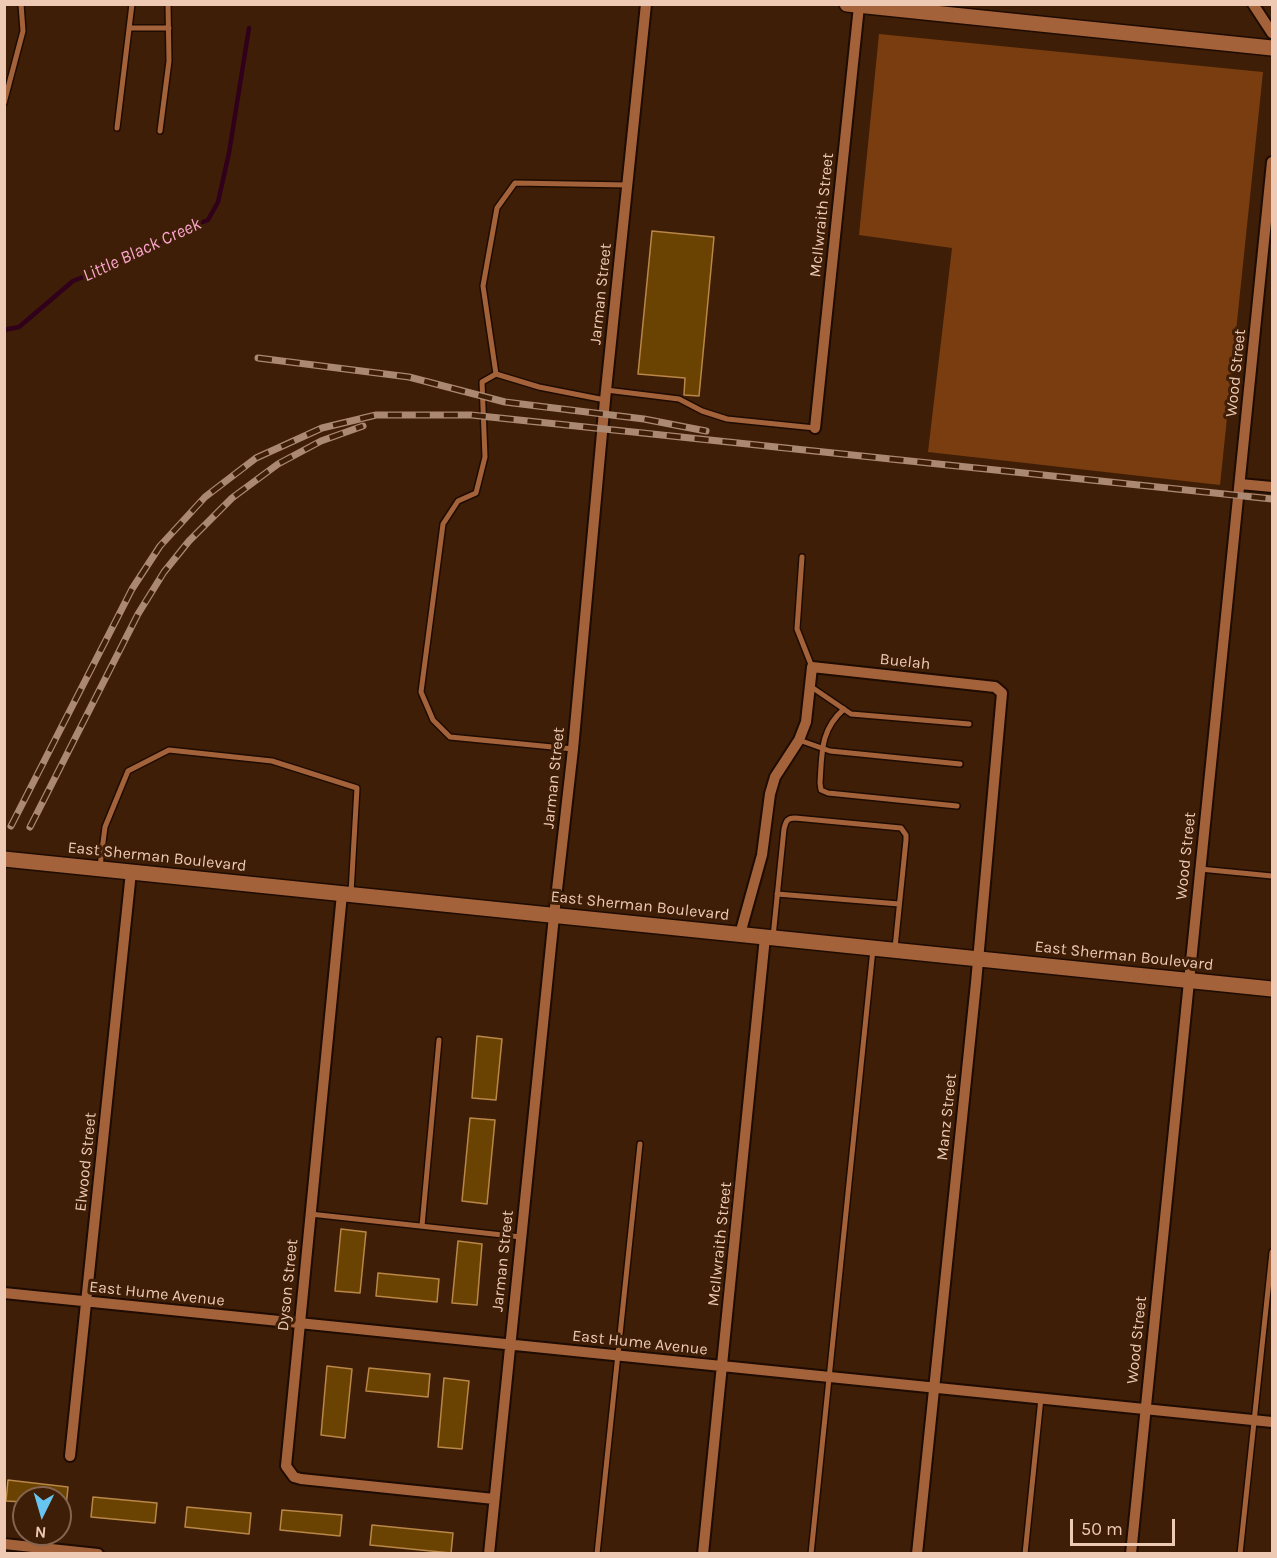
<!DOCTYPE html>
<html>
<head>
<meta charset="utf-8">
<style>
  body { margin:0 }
  #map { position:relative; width:1277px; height:1558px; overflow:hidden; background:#3f1e07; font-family:Karla,sans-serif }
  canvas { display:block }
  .frame { position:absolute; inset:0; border:6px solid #eecab4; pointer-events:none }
  .north { position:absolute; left:12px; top:1486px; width:60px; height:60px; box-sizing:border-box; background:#3f1e07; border:2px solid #85634c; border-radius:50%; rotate:185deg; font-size:16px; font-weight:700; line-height:24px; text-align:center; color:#eecab4 }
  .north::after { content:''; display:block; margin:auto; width:21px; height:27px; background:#68c4f0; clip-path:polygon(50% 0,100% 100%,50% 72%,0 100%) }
  .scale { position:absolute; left:1070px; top:1519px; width:105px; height:27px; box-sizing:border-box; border:3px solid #eecab4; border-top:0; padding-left:8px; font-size:18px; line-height:21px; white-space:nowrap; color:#eecab4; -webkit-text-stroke:4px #3f1e07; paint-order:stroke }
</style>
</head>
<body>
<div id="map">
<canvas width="1277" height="1558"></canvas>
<div class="frame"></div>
<div class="north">N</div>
<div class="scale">50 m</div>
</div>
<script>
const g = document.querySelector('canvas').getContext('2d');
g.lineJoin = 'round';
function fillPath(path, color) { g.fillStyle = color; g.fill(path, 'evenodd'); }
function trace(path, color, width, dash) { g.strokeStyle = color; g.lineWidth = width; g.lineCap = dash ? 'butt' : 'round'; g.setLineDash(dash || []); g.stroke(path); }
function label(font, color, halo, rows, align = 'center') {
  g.font = font + ' Karla,sans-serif'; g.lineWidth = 6; g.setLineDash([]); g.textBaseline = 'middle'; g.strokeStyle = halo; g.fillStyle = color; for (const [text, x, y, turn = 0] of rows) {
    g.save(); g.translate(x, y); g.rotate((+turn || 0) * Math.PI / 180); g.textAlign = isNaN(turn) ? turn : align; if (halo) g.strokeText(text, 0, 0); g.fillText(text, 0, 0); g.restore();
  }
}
const green = new Path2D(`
  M879,34L1263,72L1220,485L928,452L952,248L859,235Z`);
const stream = new Path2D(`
  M4,330L19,327L73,281L126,260L178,232L208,220L218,202L229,153L249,28`);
const building = new Path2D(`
  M652,231L714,237L699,396L684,395L685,378L638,374Z
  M477,1036L502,1039L496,1100L472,1098Z
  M470,1118L495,1120L487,1204L462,1201Z
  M341,1229L366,1232L360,1293L335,1291Z
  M458,1241L482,1244L477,1305L452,1303Z
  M378,1273L439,1279L437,1302L376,1296Z
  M327,1366L352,1369L345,1438L321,1435Z
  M369,1368L430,1374L428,1397L366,1391Z
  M444,1378L469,1381L462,1449L438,1447Z
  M8,1480L68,1487L66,1507L60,1506V1498H24V1502L6,1501Z
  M93,1497L157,1503L155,1523L91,1517Z
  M187,1507L251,1513L249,1534L185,1527Z
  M282,1510L342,1515L340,1536L280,1530Z
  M372,1525L453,1533L451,1553L370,1545Z`);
const lane = new Path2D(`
  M129,28H169
  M4,103L23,31L21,4
  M117,128L132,4
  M160,131L169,61L168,4
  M496,374L483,286L497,208L515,183L628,185
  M606,390L679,399L702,411L727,419L815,428
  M802,557L797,629L812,667
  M810,686L851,714L969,724
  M844,709C820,730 822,753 820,783L821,790L828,793L957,806
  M799,740L830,751L960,764
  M573,749L450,737L433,720L421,692L443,524L458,501L476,493L485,457L482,382L496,374L539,387L605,400
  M100,866L105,827L128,771L169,750L272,761L357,788L351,893
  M1200,869L1272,876
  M777,894L899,904
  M773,937L784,829C786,821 787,818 795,818L901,828L906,835V840L895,948
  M310,1214L521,1237
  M422,1226L439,1040
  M597,1554L640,1144
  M811,1554L873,949
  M1025,1554L1041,1398
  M1240,1554L1272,1252`);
const street = new Path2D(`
  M1253,4L1272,33
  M815,428L859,6
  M1240,484L1272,487
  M342,894L286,1466L294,1477L301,1479L494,1499
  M740,934L762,855L770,794L775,777L799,740L806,722L812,667L995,687L1002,693L976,983L917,1554
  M4,1293L1272,1422
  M70,1456L131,872
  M4,1544L98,1554
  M489,1554L554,916L573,749L605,400L646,4
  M703,1554L765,937
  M1131,1554L1272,162`);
const secondary = new Path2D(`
  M847,4L1272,48
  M4,859L1272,989`);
const rail = new Path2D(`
  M258,358L409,377L505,402L644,419L706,431
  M11,826L132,589L160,546L205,497L256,458L322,428L376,415H471L1272,499
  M30,827L138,614L164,572L189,541L232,498L278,464L321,441L363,426`);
const streetNames = [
  ["McIlwraith Street",822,215,-84],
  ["Jarman Street",601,294,-84],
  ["Wood Street",1236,373,-84],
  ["Buelah",905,662,6],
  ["Jarman Street",554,778,-84],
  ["Wood Street",1186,856,-84],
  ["East Sherman Boulevard",157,857,6],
  ["East Sherman Boulevard",640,906,6],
  ["East Sherman Boulevard",1124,956,6],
  ["Manz Street",947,1117,-84],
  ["Elwood Street",86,1162,-84],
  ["McIlwraith Street",720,1244,-84],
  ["Jarman Street",503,1261,-84],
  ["Dyson Street",288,1285,-84],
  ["East Hume Avenue",157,1294,6],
  ["Wood Street",1137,1340,-84],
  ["East Hume Avenue",640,1343,6]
];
const waterNames = [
  ["Little Black Creek",142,250,-25]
];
fillPath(green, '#793d10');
trace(stream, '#31001b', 4.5);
fillPath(building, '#6a4302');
trace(building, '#b98747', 1.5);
trace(lane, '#1e0b01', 8);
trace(street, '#1e0b01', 14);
trace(secondary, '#1e0b01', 18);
trace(lane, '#a36239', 5);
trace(street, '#a36239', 10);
trace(secondary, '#a36239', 15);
trace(rail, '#ab8872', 7);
trace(rail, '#3f1e07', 4.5, [14]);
label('16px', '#eecab4', '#3f1e07', streetNames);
label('italic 18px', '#fda6cd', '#3f1e07', waterNames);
</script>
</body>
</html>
